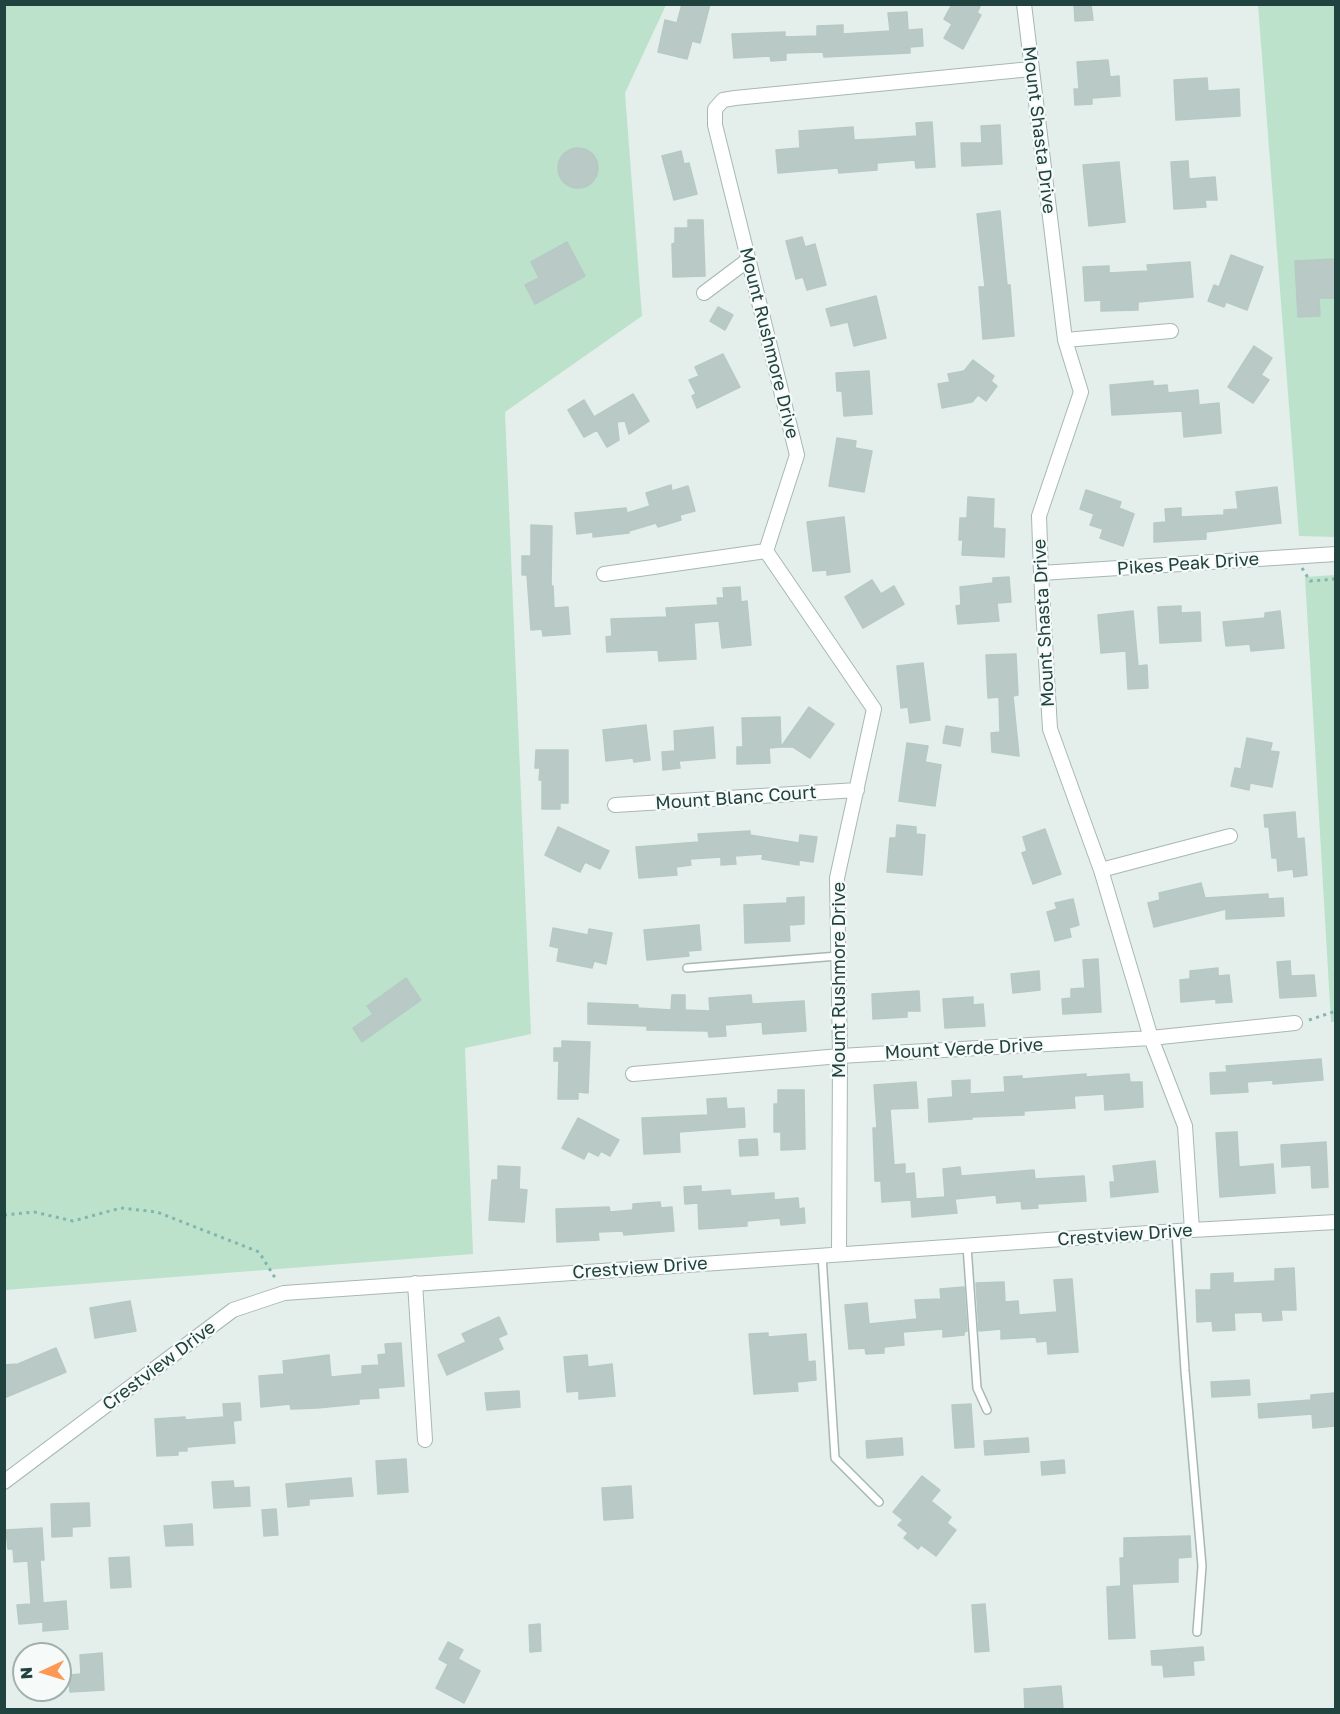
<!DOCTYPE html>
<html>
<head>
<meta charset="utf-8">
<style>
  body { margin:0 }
  #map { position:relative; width:1340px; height:1714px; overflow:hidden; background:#e4efec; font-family:"Golos Text",sans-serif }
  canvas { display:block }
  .frame { position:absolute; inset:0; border:6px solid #21433f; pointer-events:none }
  .north { position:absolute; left:12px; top:1642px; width:60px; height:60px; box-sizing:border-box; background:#f6fbf9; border:2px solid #a1b1af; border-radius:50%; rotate:266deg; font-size:16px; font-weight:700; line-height:24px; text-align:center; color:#21433f }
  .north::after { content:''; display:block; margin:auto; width:21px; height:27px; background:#fe9854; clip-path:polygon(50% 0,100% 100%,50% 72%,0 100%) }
</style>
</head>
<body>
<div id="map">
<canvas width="1340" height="1714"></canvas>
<div class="frame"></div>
<div class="north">N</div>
</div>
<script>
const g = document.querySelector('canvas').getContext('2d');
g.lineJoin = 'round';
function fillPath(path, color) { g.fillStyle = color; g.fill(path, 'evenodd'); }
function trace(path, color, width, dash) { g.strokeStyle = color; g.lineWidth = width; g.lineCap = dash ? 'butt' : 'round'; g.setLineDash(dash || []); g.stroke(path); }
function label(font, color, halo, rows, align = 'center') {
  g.font = font + ' "Golos Text",sans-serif'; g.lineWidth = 4.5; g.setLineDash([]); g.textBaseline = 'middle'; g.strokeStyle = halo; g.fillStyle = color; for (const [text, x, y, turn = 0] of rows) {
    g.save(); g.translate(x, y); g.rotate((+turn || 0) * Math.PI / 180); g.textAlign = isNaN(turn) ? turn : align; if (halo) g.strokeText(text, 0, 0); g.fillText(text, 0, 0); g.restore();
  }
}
const green = new Path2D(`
  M5,5H666L625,93L642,316L505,412L531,1034L465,1048L473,1254L5,1290Z
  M1258,5H1335V537L1299,536Z
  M1335,575L1336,1022H1331L1305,577Z`);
const building = new Path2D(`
  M682,4H710L700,43L692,41L687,59L658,52L665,20L677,23Z
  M952,4H981L977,13L981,15L963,49L944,38L952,24L944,19Z
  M1074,4H1091L1093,20L1075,21Z
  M907,12L908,30L922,29L923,46L910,47V53L824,57L823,52L786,53V60L771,61L770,56L734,58L732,34L785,32V37L817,36V26L843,25V34L890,31L888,13Z
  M1108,60L1110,77L1119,76L1120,96L1092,98V104L1075,105L1074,89H1079L1077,62Z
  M1207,78L1208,91L1239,89L1240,116L1176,120L1174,80Z
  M932,122L935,167L916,168L915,160L877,163V170L839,173L838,168L778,173L776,150L800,148L799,131L853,127L854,140L875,139L917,136L916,123Z
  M1000,125L1002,164L962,166L961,143H982L981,126Z
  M558 168a20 20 0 1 1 40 0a20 20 0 1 1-40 0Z
  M681,151L684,164L689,163L697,194L674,200L662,156Z
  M1188,161L1189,179L1215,177L1217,200H1205L1206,207L1174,209L1171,162Z
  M1119,162L1125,222L1089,226L1083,165Z
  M1000,211L1007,285H1010L1014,336L983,339L979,287H985L977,214Z
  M688,220H703L705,276L673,277L672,244L675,243V228H688Z
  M802,237L805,247L815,244L826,285L807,290L803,277L796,279L786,241Z
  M567,242L585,276L535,304L525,285L539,278L531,262Z
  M1231,255L1263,267L1247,310L1226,302L1224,307L1208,301L1214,285L1219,287Z
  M1335,259V298H1319L1320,316L1298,317L1295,261Z
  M1190,262L1193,297L1138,302V310L1101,311V300L1085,301L1083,267L1109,266V273L1148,271L1147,265Z
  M876,296L886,338L854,346L848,322L831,326L826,309Z
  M718,307L733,315L725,330L710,321Z
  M1254,346L1272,358L1261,375L1269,380L1253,403L1228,387Z
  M723,354L740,387L697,408L692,396L696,394L689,380L699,376L695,367Z
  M973,360L994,376L991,381L997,386L986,401L978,395L972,402L942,408L938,384L950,382L948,374L964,371Z
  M869,371L872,414L844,416L842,391H837L836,373Z
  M1153,381V386L1167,385L1168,393L1198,390L1199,405L1219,403L1221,433L1184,437L1182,411L1112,415L1110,385Z
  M633,394L649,421L629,434L625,421L617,422L619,440L607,447L597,430L584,437L568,410L584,400L594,417Z
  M837,438L856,441L855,448L872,451L864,492L829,486Z
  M671,485L672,491L688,486L695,511L680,515L681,520L658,527L656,523L629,531V533L593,537V532L577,534L575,513L626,508L627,513L650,506L646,493Z
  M1277,487L1281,523L1206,532V539L1154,542V523L1166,522L1165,509L1181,508V517L1224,515V510L1238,509L1236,492Z
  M1086,490L1121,502L1119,508L1134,514L1123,546L1100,538L1103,529L1090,525L1094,514L1080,509Z
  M968,497L994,499L993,528L1005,529L1004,557L962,555L963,540H959L960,518H967Z
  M844,517L850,572L827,575V570L813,571L807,522Z
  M531,525L552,526L551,586H553L554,608L568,607L570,634L543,636L542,629L531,630L527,575H522V556H531Z
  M1009,577L1011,602L997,603L999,621L958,624L956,606L961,605L960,587L993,583V578Z
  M872,580L881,594L894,586L904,604L863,628L845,597Z
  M740,587L741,602L747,601L751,645L722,648L719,621L694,623L696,659L659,661L658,650L607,652L606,637L612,636L611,619L667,617L666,608L718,605L717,598H724L723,588Z
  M1181,606V613L1200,612L1201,641L1160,643L1158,607Z
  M1133,611L1138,666L1147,665L1148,688L1128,689L1126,651L1101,653L1098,615Z
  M1280,611L1284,648L1251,651L1250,644L1226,646L1223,622L1265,618V613Z
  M1016,654L1018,695L1013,696L1019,756L992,752L991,733L1000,732L999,697L988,698L986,655Z
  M923,663L930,720L910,723L908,707L901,708L897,666Z
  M809,707L834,724L810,758L793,747H781Z
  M780,717L781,747L769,748L770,763L737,764V747H743L742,718Z
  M646,725L650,760L634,762L633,758L606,761L603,730Z
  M946,726L963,729L960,746L943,743Z
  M713,727L715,758L679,761L680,768L663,770L662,752L675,751L674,731Z
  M1247,738L1272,743L1270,751L1279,752L1272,787L1250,783L1249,790L1231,786L1235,768L1241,769Z
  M907,743L928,746L925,762L941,765L935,806L899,801Z
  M536,750H568V803H560V809H542V780H539L540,768H535Z
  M1295,812L1297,839L1304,838L1307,875L1294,877L1293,869L1278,871L1277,858H1272L1269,827H1265L1264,815Z
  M897,825L916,827V834L925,835L922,875L887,872L890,838H896Z
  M558,827L609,851L600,869L585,862L580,872L545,855Z
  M1045,829L1061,874L1033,884L1022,853L1027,851L1023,837Z
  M750,831V835L799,843L800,835L817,837L813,862L799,860V865L762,859L763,854L735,856L736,864L721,865V857L690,859L691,865L676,867L677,875L639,878L636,847L699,842L698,834Z
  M1201,883L1205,898L1268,894V899L1283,898L1284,916L1226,919V909L1154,927L1148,903L1160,900L1159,893Z
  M804,897V924L789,925L790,941L745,943L744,905L787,903V898Z
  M1073,899L1079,925L1069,928L1071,937L1055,941L1047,912L1057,909L1055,903Z
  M699,925L701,950L688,951L689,956L647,960L644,930Z
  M553,928L588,935L589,929L612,933L606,964L594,961L592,968L557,961L559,948L550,946Z
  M1098,959L1101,1012L1063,1014L1062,999L1071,998V989L1085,988L1083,960Z
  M1290,961L1291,976L1314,975L1316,996L1280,998L1277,962Z
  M1218,968V976L1229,975L1232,1002L1216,1003V999L1181,1002L1180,980L1190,979V971Z
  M1039,971L1040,990L1013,993L1011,974Z
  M406,978L421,1000L362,1042L353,1028L373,1014L367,1006Z
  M919,991L920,1011H907V1017L873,1019L872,994Z
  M672,995H685V1010L710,1011L709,998L751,995L752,1004L804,1001L806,1031L763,1034L762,1022L725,1025L726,1036L709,1037L708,1031L647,1030V1026L588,1024V1003L638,1005V1008L671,1010Z
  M973,997V1005L983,1004L985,1026L945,1028L943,999Z
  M562,1041L590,1042L588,1093L578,1092V1099H558L559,1061H554V1048H562Z
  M1321,1059L1323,1080L1273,1084V1080L1247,1082L1248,1092L1211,1094L1210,1073L1227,1072L1226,1066Z
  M1086,1074V1077L1129,1074L1130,1082H1142L1143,1107L1105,1110L1104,1094L1074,1096L1075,1108L1024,1111V1115L972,1117V1119L929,1122L928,1099L953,1097L952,1081L970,1080V1094L1005,1092L1004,1077L1022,1076V1079Z
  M916,1082L918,1108L890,1109L894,1165L905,1164V1174L914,1173L916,1199L945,1197L943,1169L960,1167L961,1176L1034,1170L1035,1179L1084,1176L1086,1201L1037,1204L1038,1208L1022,1209L1021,1201L997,1203L996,1195L955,1199L957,1213L912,1217L911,1200L882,1202L881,1181H875L873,1128H877L874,1085Z
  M778,1090H804L805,1149L781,1150V1132H774V1104H778Z
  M726,1098L727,1109L744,1108L745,1127L679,1132L680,1152L644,1154L642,1118L708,1115L707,1099Z
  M578,1118L619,1140L610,1156L601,1151L598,1156L588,1151L584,1159L562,1148Z
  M1237,1132L1239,1167L1273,1164L1275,1193L1220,1197L1216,1133Z
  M757,1139L758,1155L740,1156L739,1140Z
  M1326,1142L1328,1187L1312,1188L1311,1165L1282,1167L1281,1145Z
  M1155,1161L1158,1192L1111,1197L1110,1182H1115L1113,1166Z
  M498,1166L520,1167L519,1189L527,1190L524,1222L489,1220L492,1180H498Z
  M701,1186V1192L730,1190L731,1196L774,1193V1200L798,1198L799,1209L804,1208L805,1223L781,1225L780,1218L747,1221V1226L699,1229L698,1203L685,1204L684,1187Z
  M660,1202L661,1208L672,1207L674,1231L624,1235L623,1231L598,1232L599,1240L557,1242L556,1209L609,1207L610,1212L633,1210V1204Z
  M1294,1268L1296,1310H1281L1282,1320L1263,1321L1262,1312L1234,1313L1235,1330L1213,1331L1212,1321L1197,1322L1196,1290H1211V1274L1233,1273V1283L1275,1281V1269Z
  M1072,1279L1078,1352L1048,1354L1047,1341L1037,1342L1036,1337L1001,1339V1329L979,1331L976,1283L1004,1282L1005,1302L1018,1301L1019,1315L1057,1312L1054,1280Z
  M964,1287L967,1331L964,1332V1335L943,1337V1329L903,1332L904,1345L884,1347V1353L866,1354L865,1348L849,1349L845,1305L867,1303L869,1324L917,1319L915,1300L941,1299L940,1289Z
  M130,1301L136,1331L95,1338L90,1308Z
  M499,1317L507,1334L498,1338L503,1349L447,1375L438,1355L466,1342L462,1334Z
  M768,1333V1337L806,1334L808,1362L815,1361L816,1380L797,1382L798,1391L754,1394L749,1334Z
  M401,1343L404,1386L378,1388L379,1398L359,1399V1404L317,1408L291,1409L290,1404L261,1407L259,1376L284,1374L283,1361L329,1355L331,1377L362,1374V1366L379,1365L378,1355L386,1354L385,1344Z
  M56,1348L66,1372L4,1398V1365L18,1364Z
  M587,1355L588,1367L612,1364L615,1396L579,1399V1391L567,1392L564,1357Z
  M1249,1380L1250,1395L1212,1397L1211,1382Z
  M519,1391L520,1407L487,1410L485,1393Z
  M1335,1393V1426L1313,1428L1312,1414L1259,1418L1258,1404L1311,1400V1395Z
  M240,1403L241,1420L233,1421L235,1443L187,1447V1451H178V1455L157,1456L155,1419L185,1417V1420L224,1417L223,1404Z
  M971,1404L974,1447L955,1448L952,1405Z
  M902,1438L903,1455L867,1458L866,1441Z
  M1028,1438L1029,1452L985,1455L984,1441Z
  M406,1459L408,1492L378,1494L376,1461Z
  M1064,1460L1065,1473L1042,1475L1041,1462Z
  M922,1476L940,1490L931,1501L951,1517L947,1523L956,1530L936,1556L921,1545L918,1549L904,1538L908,1533L898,1525L903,1520L893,1512Z
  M351,1478L353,1496L309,1499V1505L288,1507L286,1484Z
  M233,1481L234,1488L249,1487L250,1506L214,1508L212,1482Z
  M631,1486L633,1518L604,1520L602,1488Z
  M89,1503L90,1526L72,1527V1536L52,1537L51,1504Z
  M276,1509L278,1535L264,1536L262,1510Z
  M192,1524L193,1545L166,1546L164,1526Z
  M42,1528L44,1560H40L43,1603L66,1601L68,1629L43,1631V1622L19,1624L17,1605L31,1604L28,1561L14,1562L13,1549H8L6,1530Z
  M1190,1536L1191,1557L1178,1558V1582L1132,1584L1135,1638L1109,1639L1107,1587L1121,1586L1120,1558H1124V1538Z
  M129,1557L131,1587L111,1588L109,1558Z
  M985,1604L989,1651L975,1652L972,1605Z
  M540,1624L541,1651L530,1652L529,1625Z
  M448,1642L463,1650L458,1659L480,1671L464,1703L436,1688L448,1664L439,1659Z
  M1203,1647L1204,1660L1193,1661L1194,1675L1164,1677L1163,1665H1152L1151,1651Z
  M102,1653L104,1690L70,1692L69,1675L81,1674L80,1655Z
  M1061,1686L1063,1709L1025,1710L1024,1689Z`);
const path = new Path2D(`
  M1302,568L1310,581L1336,579
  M1309,1020L1336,1011
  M4,1215L34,1212L73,1221L121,1208L157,1212L259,1252L277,1281`);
const service = new Path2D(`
  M687,968L838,956
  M1176,1231L1185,1371L1202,1566L1197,1632
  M967,1246L977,1388L987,1410
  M822,1255L835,1458L879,1502`);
const minor = new Path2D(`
  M1024,4L1065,340L1081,392L1039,516L1041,573L1050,729L1101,870L1151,1038L1185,1126L1192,1230
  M704,293L748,260
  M1065,340L1171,331
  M1041,573L1336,554
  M604,574L766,551
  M615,805L857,790
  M1101,870L1230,836
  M633,1074L840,1056L1151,1038L1295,1023
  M839,1254L840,1056L837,878L874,709L766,551L797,455L715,125V109L723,100L735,98L1031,69
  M415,1283L425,1440
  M4,1482L233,1310L284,1293L1192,1230L1336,1222`);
const streetNames = [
  ["Mount Shasta Drive",1039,130,83],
  ["Mount Rushmore Drive",769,343,76],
  ["Pikes Peak Drive",1188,564,-4],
  ["Mount Shasta Drive",1044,623,-93],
  ["Mount Blanc Court",736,798,-4],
  ["Mount Rushmore Drive",839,980,-90],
  ["Mount Verde Drive",964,1049,-3],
  ["Crestview Drive",1125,1235,-4],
  ["Crestview Drive",640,1268,-4],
  ["Crestview Drive",159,1366,-37]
];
fillPath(green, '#bce2cc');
fillPath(building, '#b9cac6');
trace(building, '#b6c9c4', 1.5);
trace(service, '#a6b8b5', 10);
trace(minor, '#a6b8b5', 16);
trace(path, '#82b5ad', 3, [3, 4.5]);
trace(service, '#fff', 7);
trace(minor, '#fff', 14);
label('18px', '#21433f', '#f6fbf9', streetNames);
</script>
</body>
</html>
